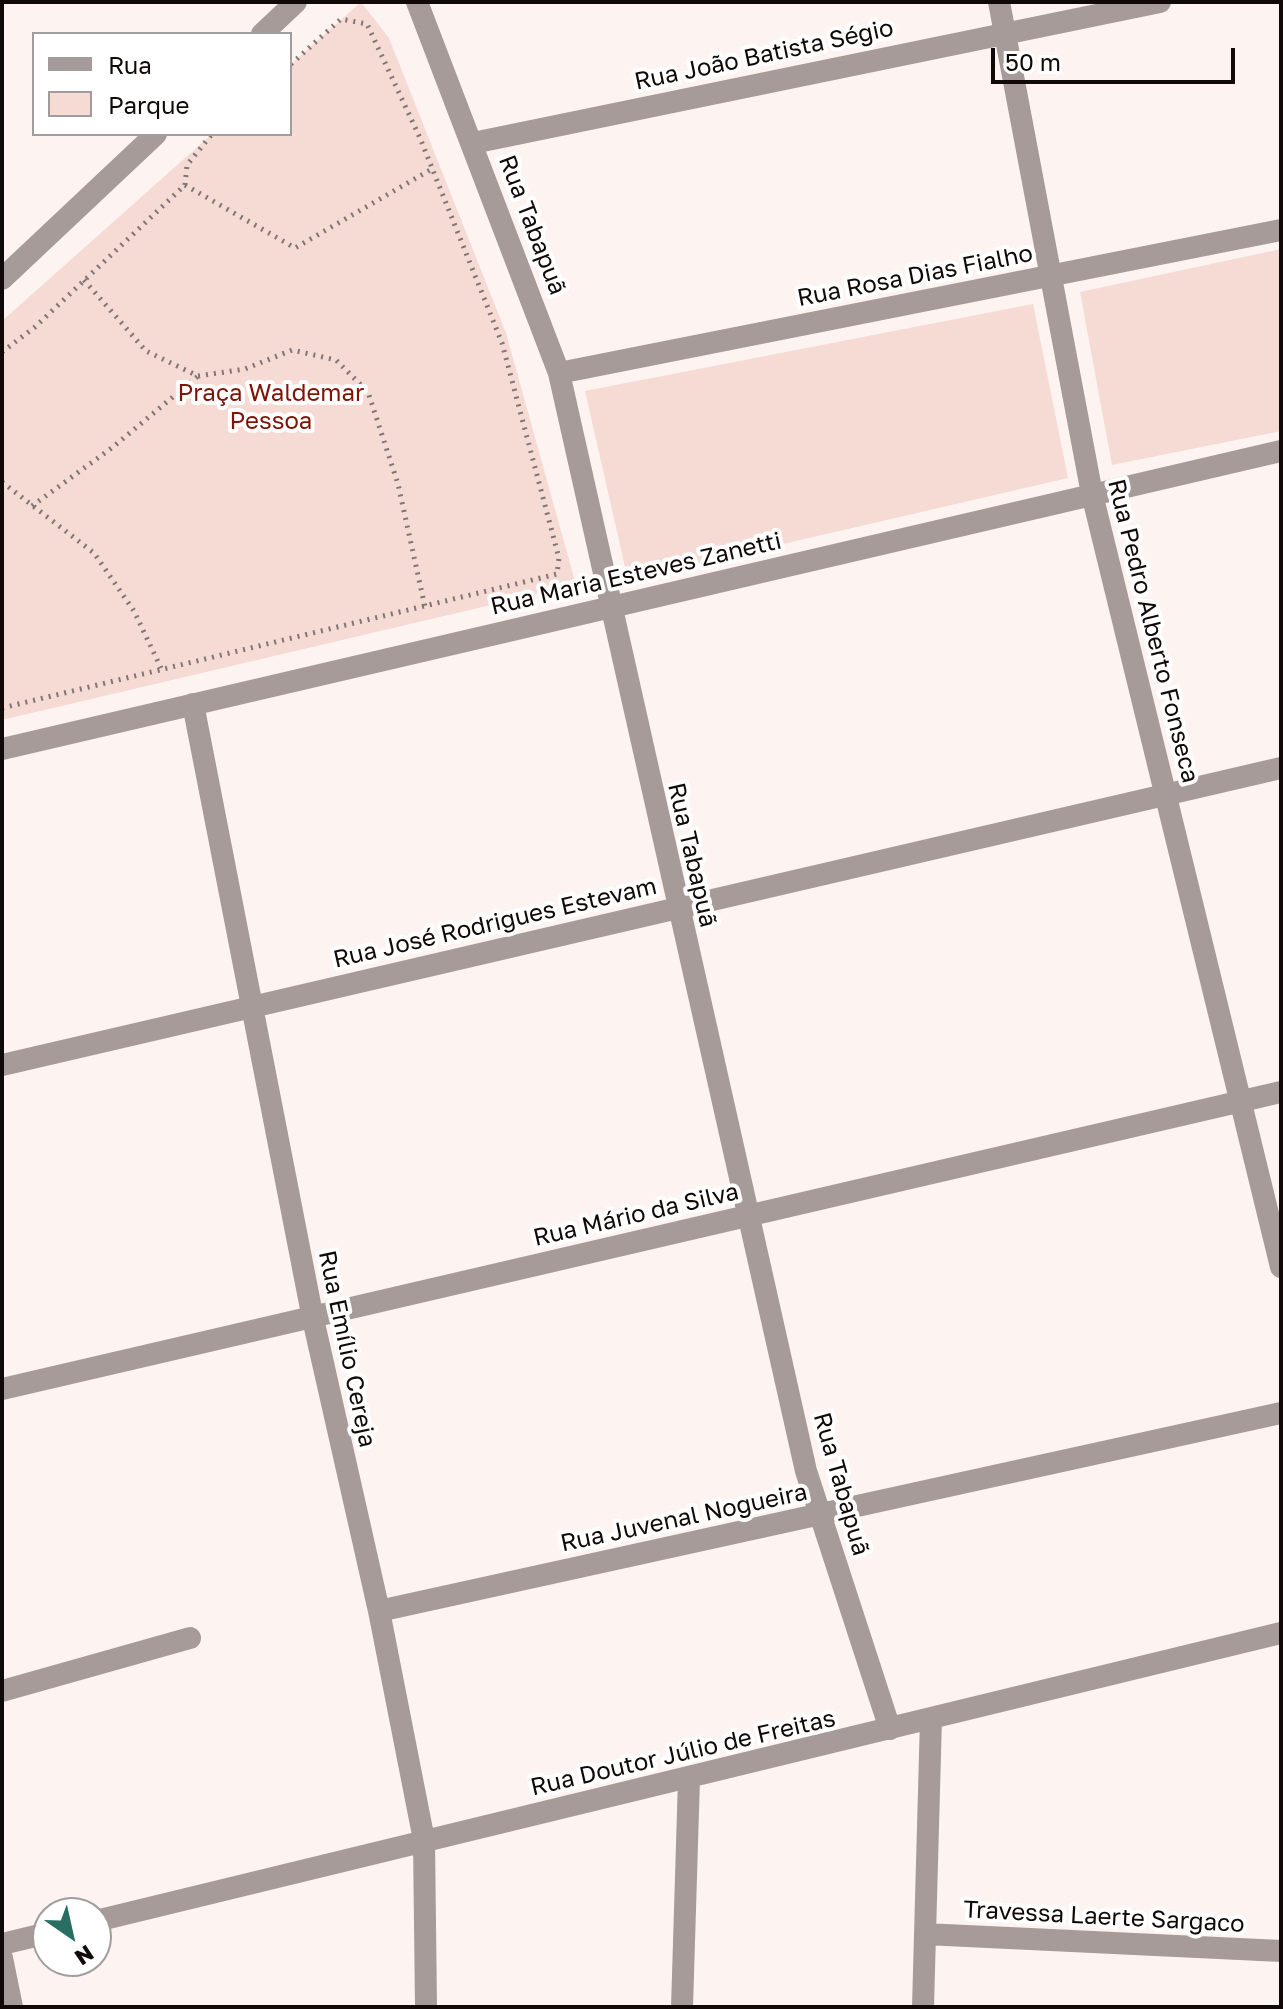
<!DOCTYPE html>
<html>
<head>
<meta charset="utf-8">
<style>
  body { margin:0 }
  #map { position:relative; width:1283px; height:2009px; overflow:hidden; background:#fdf3f1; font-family:"Golos Text",sans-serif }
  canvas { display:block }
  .frame { position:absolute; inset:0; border:4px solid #110908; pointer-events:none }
  .legend { position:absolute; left:32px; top:32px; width:260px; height:104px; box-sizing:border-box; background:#fff; border:2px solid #a09d9c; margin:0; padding:10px 14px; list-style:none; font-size:24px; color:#110908 }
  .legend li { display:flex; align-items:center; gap:16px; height:40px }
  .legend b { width:40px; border:2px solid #a09d9c }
  .north { position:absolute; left:32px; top:1897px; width:80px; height:80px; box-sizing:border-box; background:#fff; border:2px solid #a09d9c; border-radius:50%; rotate:146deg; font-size:22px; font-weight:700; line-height:32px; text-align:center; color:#110908 }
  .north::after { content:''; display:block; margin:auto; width:28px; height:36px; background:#286e63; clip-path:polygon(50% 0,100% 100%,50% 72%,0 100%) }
  .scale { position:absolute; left:991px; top:48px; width:244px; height:36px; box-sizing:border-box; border:4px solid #110908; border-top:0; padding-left:10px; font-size:24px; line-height:28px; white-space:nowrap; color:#110908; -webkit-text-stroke:6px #fff; paint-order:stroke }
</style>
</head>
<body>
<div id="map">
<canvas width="1283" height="2009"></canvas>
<div class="frame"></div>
<ul class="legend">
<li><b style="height:10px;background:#a69b99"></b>Rua</li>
<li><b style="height:22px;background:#f6dad4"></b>Parque</li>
</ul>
<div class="north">N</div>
<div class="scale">50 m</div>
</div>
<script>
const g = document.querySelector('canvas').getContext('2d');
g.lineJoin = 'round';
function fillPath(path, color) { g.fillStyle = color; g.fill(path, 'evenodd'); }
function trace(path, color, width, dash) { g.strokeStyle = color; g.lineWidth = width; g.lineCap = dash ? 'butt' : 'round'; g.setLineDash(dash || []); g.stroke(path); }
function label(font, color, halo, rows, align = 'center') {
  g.font = font + ' "Golos Text",sans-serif'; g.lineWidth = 8; g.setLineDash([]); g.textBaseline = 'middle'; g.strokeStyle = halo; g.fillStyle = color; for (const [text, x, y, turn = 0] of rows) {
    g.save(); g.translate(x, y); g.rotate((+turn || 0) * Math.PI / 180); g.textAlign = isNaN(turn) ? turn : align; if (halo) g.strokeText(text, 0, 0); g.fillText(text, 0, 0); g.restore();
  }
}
const green = new Path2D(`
  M361,2L389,38L506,333L576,585L2,720V321L212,134H290V65Z
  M1281,249V431L1112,465L1080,292Z
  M1033,304L1068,478L628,580L585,391Z`);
const path = new Path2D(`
  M185,185L295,248L432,169
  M84,280L146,351L198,376L245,369L292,350L336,360L368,392L398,484L425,607
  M2,352L35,327L185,185L187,165L212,134
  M2,482L94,553L134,611L161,668
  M32,506L113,447L198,376
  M2,708L557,574L559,558L502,343L420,138L367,24L341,19L290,65`);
const minor = new Path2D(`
  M417,2L559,373L806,1471L890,1729
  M999,2L1092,494L1281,1267
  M262,34L296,2
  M473,143L1160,2
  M2,279L156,134
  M559,373L1281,230
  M193,704L313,1319L379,1611L424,1840L426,2007
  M2,749L1281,451
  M2,1065L1281,768
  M2,1389L1281,1092
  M379,1611L1281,1413
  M2,1691L190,1638
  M96,1921L1281,1633
  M925,1934L1281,1951
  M2,1944L48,1933
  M2,1958L12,2007
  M682,2007L689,1779
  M923,2007L931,1719`);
const streetNames = [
  ["Rua João Batista Ségio",764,55,-12],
  ["Rua Tabapuã",532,225,69],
  ["Rua Rosa Dias Fialho",915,276,-11],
  ["Rua Maria Esteves Zanetti",636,574,-13],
  ["Rua Pedro Alberto Fonseca",1153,631,76],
  ["Rua Tabapuã",692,855,77],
  ["Rua José Rodrigues Estevam",495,923,-13],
  ["Rua Mário da Silva",636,1215,-13],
  ["Rua Emílio Cereja",347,1349,78],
  ["Rua Tabapuã",841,1484,74],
  ["Rua Juvenal Nogueira",684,1518,-12],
  ["Rua Doutor Júlio de Freitas",683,1753,-13],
  ["Travessa Laerte Sargaco",1104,1917,3]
];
const parkNames = [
  ["Praça Waldemar",271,393],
  ["Pessoa",271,421]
];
fillPath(green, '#f6dad4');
trace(path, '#7f7675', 5, [2, 6]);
trace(minor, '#a69b99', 22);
label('24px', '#110908', '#fff', streetNames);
label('24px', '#7f1305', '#fff', parkNames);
</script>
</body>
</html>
